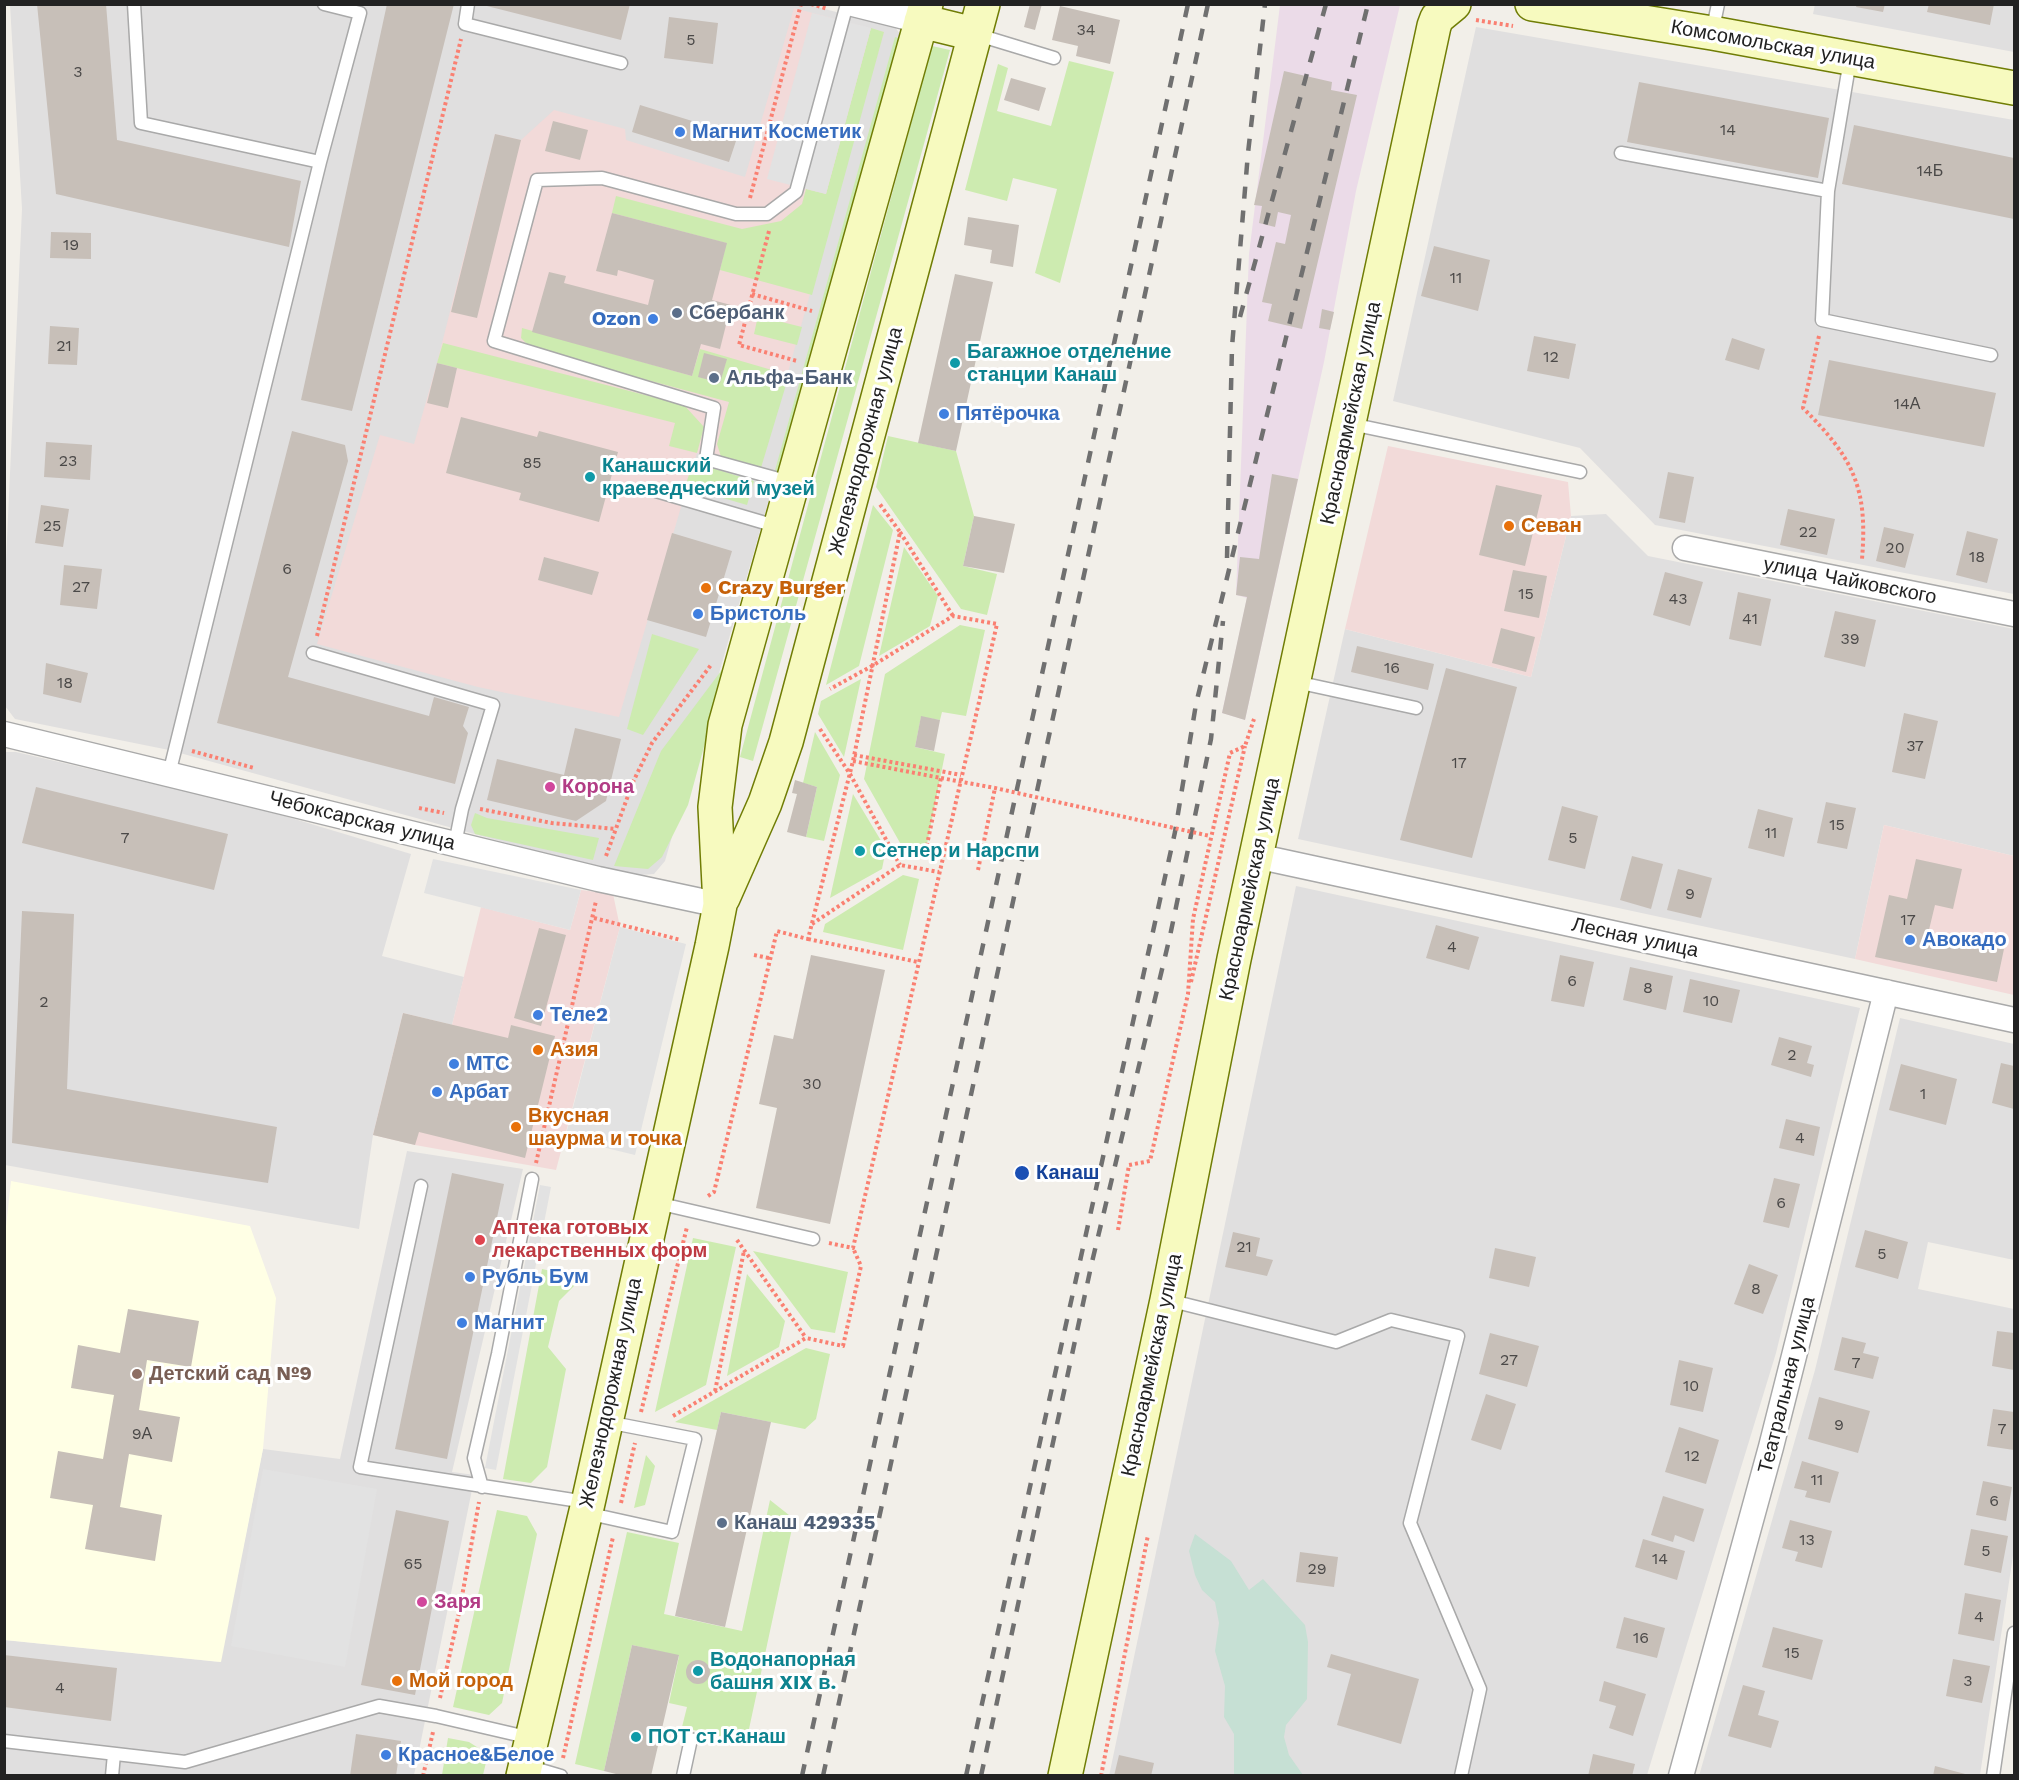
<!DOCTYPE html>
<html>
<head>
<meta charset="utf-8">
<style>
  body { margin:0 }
  #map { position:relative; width:2019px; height:1780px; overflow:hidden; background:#f2efe9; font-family:"Work Sans",sans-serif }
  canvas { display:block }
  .frame { position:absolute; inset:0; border:6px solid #222; pointer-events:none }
</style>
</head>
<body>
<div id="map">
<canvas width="2019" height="1780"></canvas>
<div class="frame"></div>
</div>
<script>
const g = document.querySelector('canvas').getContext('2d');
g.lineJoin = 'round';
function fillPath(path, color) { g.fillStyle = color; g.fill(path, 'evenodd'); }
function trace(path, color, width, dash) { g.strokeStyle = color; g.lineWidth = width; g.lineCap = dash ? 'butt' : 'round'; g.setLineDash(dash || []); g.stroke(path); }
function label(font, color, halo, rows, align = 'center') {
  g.font = font + ' "Work Sans",sans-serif'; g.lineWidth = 6; g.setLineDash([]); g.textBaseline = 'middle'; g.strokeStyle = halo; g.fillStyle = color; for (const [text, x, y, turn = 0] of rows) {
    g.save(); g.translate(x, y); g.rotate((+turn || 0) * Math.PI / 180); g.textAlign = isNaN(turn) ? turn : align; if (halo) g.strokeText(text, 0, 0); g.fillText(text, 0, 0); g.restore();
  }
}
const residential = new Path2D(`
  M805,4L895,27L902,37L665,861L654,874L627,876L169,750L15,719L5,706V583L22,209L10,5Z
  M1815,4L2014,5V52L1813,14Z
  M1476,27L2014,120V594L1655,525L1580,448L1393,401Z
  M1606,514L1648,556L2014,629V856L1884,825L1855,959L1298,839L1345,629L1531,677L1571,516Z
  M4,752H16L258,808L411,854L382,956L464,977L452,1025L403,1013L373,1135L359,1229L5,1165Z
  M1296,886L1860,1008L1776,1353L1647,1775L1109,1776Z
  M1900,1018L2014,1044V1260L1928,1242L1918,1289L2014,1309V1549L1980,1775L1699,1776L1815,1370Z
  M407,1151L523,1169L452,1472L475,1475L414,1775H5L4,1640L220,1662L263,1449L340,1459Z`);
const commercial = new Path2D(`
  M794,8L884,32L760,471L697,453L619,717L478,687L317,644L380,435L414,444L437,363L495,134L521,140L554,110L625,129L626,140L745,177Z
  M1388,446L1568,482L1571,516L1531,677L1345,629Z
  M1884,825L2014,856V995L1855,959Z
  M581,890L613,894L620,927L556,1170L415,1145L373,1135L403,1013L452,1025L481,907L570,930Z`);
const industrial = new Path2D(`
  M1280,5H1400L1356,191L1324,362L1245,720L1222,713L1247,598L1236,595L1249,254Z`);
const education = new Path2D(`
  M11,1181L250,1226L276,1298L263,1449L221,1662L5,1640L4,1245Z`);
const grass = new Path2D(`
  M871,28L884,32L812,295L720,270L726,243L612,213L616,196L742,229L781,221L802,204L806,189L826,194Z
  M895,37L902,39L781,476L774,474Z
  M932,46L950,50L753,761L740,757Z
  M1069,61L1114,72L1060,283L1035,273L1057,189L1013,178L1007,201L965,190L998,64L1008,68L997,111L1051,126Z
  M758,316L802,327L797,345L754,334Z
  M522,328L692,376L700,349L789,375L760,471L722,460L717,444L729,402L532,349L521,338Z
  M443,343L684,405L704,427L697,453L669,446L675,423L437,363Z
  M888,436L956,451L974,516L963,566L997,574L987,615L961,609L876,487Z
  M693,462L754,481L747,505L685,487Z
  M873,505L893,530L859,666L826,685Z
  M904,547L938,596L930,626L879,656Z
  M960,625L985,630L966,716L942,712L940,720L921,717L915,747L945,754L924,859L908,857L864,779L885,674Z
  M652,634L699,649L643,735L627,729Z
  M727,663L688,805L662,857L648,869L614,866L661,751Z
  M861,679L844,757L818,714L821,701Z
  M815,732L840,775L824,841L806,837L817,787L803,783Z
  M853,794L886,849L882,869L830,898Z
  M475,813L487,818L599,838L593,860L475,834L471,825Z
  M903,875L919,879L903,950L823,932L825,924Z
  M693,1238L736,1247L706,1385L655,1412Z
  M753,1251L848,1272L835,1333L811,1329Z
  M542,1269L582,1278L559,1301L548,1347L566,1369L547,1467L531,1483L503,1479Z
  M747,1274L785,1321L779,1347L727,1376Z
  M806,1348L830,1354L816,1419L805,1429L721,1412L717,1430L675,1422Z
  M646,1455L655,1466L645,1505L634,1508Z
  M770,1500L794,1519L749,1729C729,1744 705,1732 682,1727L687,1707L669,1703L679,1656L632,1645L604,1771L575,1764L627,1532L679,1543L664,1614L742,1631Z
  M497,1510L527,1516L537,1534L502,1703L489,1715L453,1707Z
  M448,1738L469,1742L488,1754L483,1775H442Z`);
const wetland = new Path2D(`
  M1195,1534L1231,1561L1249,1590L1263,1579L1305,1625L1308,1642L1307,1699L1286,1725L1284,1737L1289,1755L1303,1775H1234V1734L1224,1717L1225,1686L1215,1651L1219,1623L1215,1602L1202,1590L1195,1575L1189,1551Z`);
const parking = new Path2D(`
  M812,13L871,28L826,194L767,179Z
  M433,859L581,890L570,930L424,893Z
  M620,927L686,944L635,1155L565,1138Z
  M540,1185L551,1187L496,1470L485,1468Z
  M263,1469L377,1489L345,1667L231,1646Z`);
const building = new Path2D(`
  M37,4H106L117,140L301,181L289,247L56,194Z
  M387,4H454L352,411L301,400Z
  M479,4H630L621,40Z
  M1030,4H1042L1035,30L1024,27Z
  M1857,4H1885L1883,12L1856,7Z
  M1929,4H1994L1990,25L1927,12Z
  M1060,6L1120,20L1110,64L1076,56L1078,46L1052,40Z
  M669,17L718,23L713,64L664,58Z
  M1284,71L1332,82L1331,90L1357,95L1302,329L1268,321L1272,304L1262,302L1276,242L1285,244L1291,215L1278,212L1275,227L1259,223L1262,206L1254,205Z
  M1011,78L1046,88L1039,111L1004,100Z
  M1639,82L1829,118L1818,178L1627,142Z
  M640,105L738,135L729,162L632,132Z
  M553,121L588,130L580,160L545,151Z
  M1854,125L2014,158V219L1842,184Z
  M495,134L521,140L477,318L451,312Z
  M612,213L727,243L712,300L731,305L720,349L701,344L692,376L532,332L549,272L566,276L564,283L648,305L654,280L618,270L617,276L596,271Z
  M968,217L1019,225L1013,267L990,263L992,250L964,245Z
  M51,232L91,233V259L50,258Z
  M1434,246L1490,260L1478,311L1421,296Z
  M955,274L993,282L956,451L918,443Z
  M1322,309L1334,312L1330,330L1319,328Z
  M50,326L79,328L77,365L48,364Z
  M1534,336L1576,344L1569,379L1527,371Z
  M1732,338L1765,349L1759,370L1725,360Z
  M704,353L727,359L720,383L698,377Z
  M1829,360L1996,393L1984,447L1818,415Z
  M437,363L457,368L448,408L427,403Z
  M461,417L537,437L539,431L618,452L599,522L519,500L521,493L446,473Z
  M292,431L345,445L348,461L288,677L429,716L434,697L469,707L463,726L468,733L455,784L217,723Z
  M46,442L92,445L90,480L44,477Z
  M1668,472L1694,477L1685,523L1659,518Z
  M1272,474L1298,479L1245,720L1222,713L1247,597L1236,595L1240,557L1259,559Z
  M1496,485L1542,495L1525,566L1479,555Z
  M41,505L69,509L63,547L35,543Z
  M1788,509L1835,519L1827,555L1780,545Z
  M974,516L1015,524L1004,573L963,566Z
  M1884,527L1914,534L1905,568L1876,561Z
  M1967,531L1998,539L1987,583L1956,575Z
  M672,533L732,551L706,637L647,620Z
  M544,557L599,572L592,595L538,580Z
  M64,565L102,569L97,609L60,605Z
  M1513,570L1547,576L1539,618L1504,611Z
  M1665,572L1703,582L1690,626L1653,615Z
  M1738,592L1771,599L1761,646L1729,639Z
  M1835,611L1876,620L1865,667L1824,657Z
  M1501,628L1535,637L1526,672L1492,663Z
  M1357,646L1434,664L1428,690L1351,672Z
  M46,663L88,673L81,703L43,694Z
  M1446,668L1517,687L1472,858L1400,840Z
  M1904,713L1938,721L1925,779L1892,772Z
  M921,716L940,720L934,751L915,747Z
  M575,728L621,739L606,801L576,821L487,800L497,759L564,775Z
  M795,780L817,787L806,837L787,832L797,794L792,793Z
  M36,787L228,834L214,890L22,843Z
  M1826,802L1856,808L1847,849L1817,843Z
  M1562,806L1598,816L1585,869L1548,860Z
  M1758,809L1793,818L1784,857L1748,848Z
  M1632,856L1663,864L1651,909L1620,900Z
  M1916,859L1962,869L1953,909L1935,905L1928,934L2004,949L1997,982L1875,957L1889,895L1907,899Z
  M1678,869L1712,878L1701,918L1667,910Z
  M22,911L74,914L67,1089L277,1127L268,1183L12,1143Z
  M1436,925L1479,937L1469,970L1426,958Z
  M539,928L566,935L541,1026L514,1018Z
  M811,955L885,970L830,1224L756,1208L777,1108L759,1104L774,1035L793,1039Z
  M1560,955L1594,962L1584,1007L1551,1001Z
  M1630,967L1673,976L1666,1010L1623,1000Z
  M1690,979L1740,990L1732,1023L1683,1012Z
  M403,1013L508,1038L511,1025L555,1036L525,1158L419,1132L415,1145L373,1135Z
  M1779,1037L1812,1046L1807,1063L1814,1065L1811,1077L1771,1065Z
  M2001,1063L2014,1066V1109L1992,1103Z
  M1901,1064L1957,1079L1946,1125L1889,1110Z
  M1786,1119L1820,1127L1814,1156L1779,1148Z
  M452,1173L504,1184L447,1459L395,1449Z
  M1774,1178L1800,1184L1789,1228L1763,1222Z
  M1865,1230L1908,1242L1898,1279L1855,1267Z
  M1233,1232L1260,1238L1256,1256L1273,1260L1267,1276L1225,1267Z
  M1495,1248L1536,1257L1529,1287L1489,1278Z
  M1749,1264L1778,1275L1763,1314L1734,1304Z
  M128,1309L199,1321L191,1367L147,1360L139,1410L180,1417L172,1462L129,1454L120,1507L162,1515L155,1561L85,1549L93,1505L50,1498L58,1451L103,1459L114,1395L71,1388L78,1345L120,1353Z
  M1997,1331L2014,1333V1370L1992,1366Z
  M1490,1333L1539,1346L1527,1387L1479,1374Z
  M1842,1337L1866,1343L1863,1353L1879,1357L1873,1379L1834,1370Z
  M1679,1360L1713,1368L1703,1412L1670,1405Z
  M1486,1394L1516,1404L1501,1450L1471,1440Z
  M1819,1397L1870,1411L1858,1453L1808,1439Z
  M1993,1409L2014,1412V1450L1987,1446Z
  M721,1412L771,1422L725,1627L675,1616Z
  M1679,1427L1719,1440L1706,1484L1665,1472Z
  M1802,1461L1839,1472L1830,1503L1805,1497L1807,1491L1794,1488Z
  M1983,1481L2012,1487L2006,1521L1976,1515Z
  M1663,1496L1704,1509L1694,1542L1675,1535L1673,1542L1651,1535Z
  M396,1510L449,1521L415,1695L361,1685Z
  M1790,1520L1832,1531L1822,1568L1795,1561L1798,1552L1782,1548Z
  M1971,1529L2008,1536L2001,1573L1964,1565Z
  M1643,1539L1685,1551L1677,1580L1635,1567Z
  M1300,1552L1338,1557L1334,1587L1296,1582Z
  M1965,1593L2001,1600L1994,1641L1958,1634Z
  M1624,1617L1665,1628L1657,1658L1616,1648Z
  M1773,1627L1823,1640L1812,1680L1762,1667Z
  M632,1645L679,1655L651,1776H624L604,1771Z
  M1331,1654L1419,1679L1401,1744L1337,1725L1351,1674L1327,1667Z
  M4,1655L117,1668L111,1721L4,1707Z
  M1953,1659L1990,1666L1982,1703L1946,1696Z
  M686 1672a12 12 0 1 1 24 0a12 12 0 1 1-24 0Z
  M1604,1681L1646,1694L1633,1736L1609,1728L1616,1706L1599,1701Z
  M1743,1685L1765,1691L1758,1715L1779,1721L1771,1748L1728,1736Z
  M356,1734L401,1741L396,1776H350Z
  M1593,1754L1635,1764L1632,1776H1588Z
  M1119,1755L1154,1763L1151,1776H1114Z
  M1935,1766L1969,1775V1776H1933Z`);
const path = new Path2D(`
  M811,4L828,9
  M1476,20L1513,26
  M750,198L801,4
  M769,231L739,345L797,361
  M752,294L812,311
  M1819,336L1803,408C1853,458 1868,487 1862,559
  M900,532L953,616
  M317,636L461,39
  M820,729L850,774L900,865
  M192,751L254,768
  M854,755L961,775
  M853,761L941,778L924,859
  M419,808L444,813
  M480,809L552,823L616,829
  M606,856L633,782L652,743L711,665
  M978,870L995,788
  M594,918L681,940
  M812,924L900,865L939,872
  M808,939L918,962
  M754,955L769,958
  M1191,982L1245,746
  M536,1163L596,901
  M708,1196L714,1192L777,931L808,939L853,761L900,532L879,503
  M1118,1230L1129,1165L1150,1161L1188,994L1193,919L1230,753L1245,746L1254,719
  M737,1240L806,1338
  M829,1243L853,1248L997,624L953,616L872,666L830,689
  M715,1391L744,1251
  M641,1412L687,1227
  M673,1416L806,1338L843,1346L861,1266L853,1248
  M621,1503L635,1443
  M440,1698L459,1613L479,1502
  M563,1758L613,1537
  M423,1776L433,1732
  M1101,1776L1148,1535`);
const lane = new Path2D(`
  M134,4L141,123L320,162
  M468,4L465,24L621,63
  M1712,33L1718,4
  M975,34L1054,58
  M1850,60L1828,191L1822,320L1991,355
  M1621,153L1828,191
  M1351,424L1580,472
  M793,483L706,459L714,408L494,341L537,180L602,178L736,214H767L796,192L847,4
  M656,491L779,527
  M313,653L493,705L462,809L455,844
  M1296,682L1416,708
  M169,774L320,162L360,13L324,4
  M421,1186L360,1467L586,1502
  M657,1203L813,1239
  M1168,1300L1336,1342L1391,1320L1458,1336L1410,1523L1480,1689L1461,1776
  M482,1487L474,1458L498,1354L532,1179
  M586,1513L672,1532L695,1439L607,1422
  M4,1741L185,1762L379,1706L436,1716L531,1738
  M527,1766L561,1776
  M112,1776L114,1754
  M683,1776L691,1739
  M1993,1776L2014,1633`);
const street = new Path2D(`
  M853,4L921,21
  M1685,548L2014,614
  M4,734L598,879L720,905
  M1256,856L2014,1020
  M1681,1776L1771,1447L1886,992`);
const secondary = new Path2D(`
  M1532,4L1712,33L2014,88
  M921,21L974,34
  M723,898L765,803L786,742L983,4
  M523,1776L588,1503L712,946L720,905L715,807L725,725L926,4
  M1065,1776L1167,1300L1234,959L1434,26L1437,18L1454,4`);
const rail = new Path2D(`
  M1240,317L1326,4
  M1227,558L1232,347L1248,153L1265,4
  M802,1776L1188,4
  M823,1776L1208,4
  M966,1776L1175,832L1196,704L1368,4
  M981,1776L1092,1262L1170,936L1211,739L1223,621`);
const pathBridge = new Path2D(`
  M941,778L995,788L1210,836`);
const markers = [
  [680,132,6,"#3f7fe0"],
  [677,313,6,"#5c6f8a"],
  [653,319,6,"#3f7fe0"],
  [955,363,6,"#0f9aa8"],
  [714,378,6,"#5c6f8a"],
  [944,414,6,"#3f7fe0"],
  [590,477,6,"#0f9aa8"],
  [1509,526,6,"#e8710a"],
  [706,588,6,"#e8710a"],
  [698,614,6,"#3f7fe0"],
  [550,787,6,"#d1479c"],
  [860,851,6,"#0f9aa8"],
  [1910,940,6,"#3f7fe0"],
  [538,1015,6,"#3f7fe0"],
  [538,1050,6,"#e8710a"],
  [454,1064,6,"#3f7fe0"],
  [437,1092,6,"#3f7fe0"],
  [516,1127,6,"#e8710a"],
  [1022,1173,8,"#1a4fb4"],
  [480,1240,6,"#e0444e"],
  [470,1277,6,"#3f7fe0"],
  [462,1323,6,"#3f7fe0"],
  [137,1374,6,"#8d6e63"],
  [722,1523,6,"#5c6f8a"],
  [422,1602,6,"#d1479c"],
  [698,1671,6,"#0f9aa8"],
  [397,1681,6,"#e8710a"],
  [636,1737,6,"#0f9aa8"],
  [386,1755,6,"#3f7fe0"]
];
const numberNames = [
  ["34",1086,30],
  ["5",691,40],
  ["3",78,72],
  ["14",1728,130],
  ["14Б",1930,171],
  ["19",71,245],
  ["11",1456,278],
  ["21",64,346],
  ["12",1551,357],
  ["14А",1907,404],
  ["23",68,461],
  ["85",532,463],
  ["25",52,526],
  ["22",1808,532],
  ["20",1895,548],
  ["18",1977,557],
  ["6",287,569],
  ["27",81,587],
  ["15",1526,594],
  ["43",1678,599],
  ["41",1750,619],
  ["39",1850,639],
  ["16",1392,668],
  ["18",65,683],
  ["37",1915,746],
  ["17",1459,763],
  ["15",1837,825],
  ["11",1771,833],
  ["7",125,838],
  ["5",1573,838],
  ["9",1690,894],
  ["17",1908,920],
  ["4",1452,947],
  ["6",1572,981],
  ["8",1648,988],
  ["10",1711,1001],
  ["2",44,1002],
  ["2",1792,1055],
  ["30",812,1084],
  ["1",1923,1094],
  ["4",1800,1138],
  ["6",1781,1203],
  ["21",1244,1247],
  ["5",1882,1254],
  ["8",1756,1289],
  ["27",1509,1360],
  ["7",1856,1363],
  ["10",1691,1386],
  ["9",1839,1425],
  ["7",2002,1429],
  ["9А",142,1434],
  ["12",1692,1456],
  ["11",1817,1480],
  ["6",1994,1501],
  ["13",1807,1540],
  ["5",1986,1551],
  ["14",1660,1559],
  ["65",413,1564],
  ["29",1317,1569],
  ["4",1979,1617],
  ["16",1641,1638],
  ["15",1792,1653],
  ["3",1968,1681],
  ["4",60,1688]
];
const streetNames = [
  ["Комсомольская улица",1773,45,10],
  ["Красноармейская улица",1351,413,-78],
  ["Железнодорожная улица",866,441,-75],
  ["улица Чайковского",1850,581,11],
  ["Чебоксарская улица",362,821,14],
  ["Красноармейская улица",1250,889,-78],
  ["Лесная улица",1635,938,12],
  ["Красноармейская улица",1152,1365,-78],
  ["Театральная улица",1787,1385,-76],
  ["Железнодорожная улица",611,1393,-78]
];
const shopNames = [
  ["Магнит Косметик",692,132],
  ["Ozon",641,319,"right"],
  ["Пятёрочка",956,414],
  ["Бристоль",710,614],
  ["Авокадо",1922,940],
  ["Теле2",550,1015],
  ["МТС",466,1064],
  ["Арбат",449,1092],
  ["Рубль Бум",482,1277],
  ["Магнит",474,1323],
  ["Красное&Белое",398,1755]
];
const serviceNames = [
  ["Сбербанк",689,313],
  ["Альфа-Банк",726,378],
  ["Канаш 429335",734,1523]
];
const cultureNames = [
  ["Багажное отделение",967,352],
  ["станции Канаш",967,375],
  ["Канашский",602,466],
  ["краеведческий музей",602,489],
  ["Сетнер и Нарспи",872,851],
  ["Водонапорная",710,1660],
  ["башня XIX в.",710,1683],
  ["ПОТ ст.Канаш",648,1737]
];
const foodNames = [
  ["Севан",1521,526],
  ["Crazy Burger",718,588],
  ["Азия",550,1050],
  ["Вкусная",528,1116],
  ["шаурма и точка",528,1139],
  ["Мой город",409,1681]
];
const hotelNames = [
  ["Корона",562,787],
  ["Заря",434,1602]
];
const transitNames = [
  ["Канаш",1036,1173]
];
const healthNames = [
  ["Аптека готовых",492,1228],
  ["лекарственных форм",492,1251]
];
const educationNames = [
  ["Детский сад №9",149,1374]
];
fillPath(residential, '#e0dfdf');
fillPath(commercial, '#f2dad9');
fillPath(industrial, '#ebdbe8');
fillPath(education, '#ffffe5');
fillPath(grass, '#cdebb0');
fillPath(wetland, '#c6e0d4');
fillPath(parking, '#e2e2e2');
fillPath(building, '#c7bfb8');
trace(lane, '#a9a9a9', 15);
trace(street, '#a9a9a9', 27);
trace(secondary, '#707d05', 36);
trace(path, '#fa8072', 4, [3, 3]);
trace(lane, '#fff', 12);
trace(street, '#fff', 24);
trace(secondary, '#f7fabf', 33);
trace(rail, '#707070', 4.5, [12, 12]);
trace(pathBridge, '#fa8072', 4, [3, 3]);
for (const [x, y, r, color] of markers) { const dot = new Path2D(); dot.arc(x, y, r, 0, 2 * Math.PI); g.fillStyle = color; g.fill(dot); trace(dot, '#fff', 2); }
label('16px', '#4b4948', null, numberNames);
label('20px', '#222', '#fff', streetNames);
label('bold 20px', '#366cbe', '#fff', shopNames, 'left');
label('bold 20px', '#4e5e75', '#fff', serviceNames, 'left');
label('bold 20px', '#0d838f', '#fff', cultureNames, 'left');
label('bold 20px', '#c56008', '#fff', foodNames, 'left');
label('bold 20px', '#b23c85', '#fff', hotelNames, 'left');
label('bold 20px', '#164399', '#fff', transitNames, 'left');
label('bold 20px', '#be3a42', '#fff', healthNames, 'left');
label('bold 20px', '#785e54', '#fff', educationNames, 'left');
</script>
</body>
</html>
